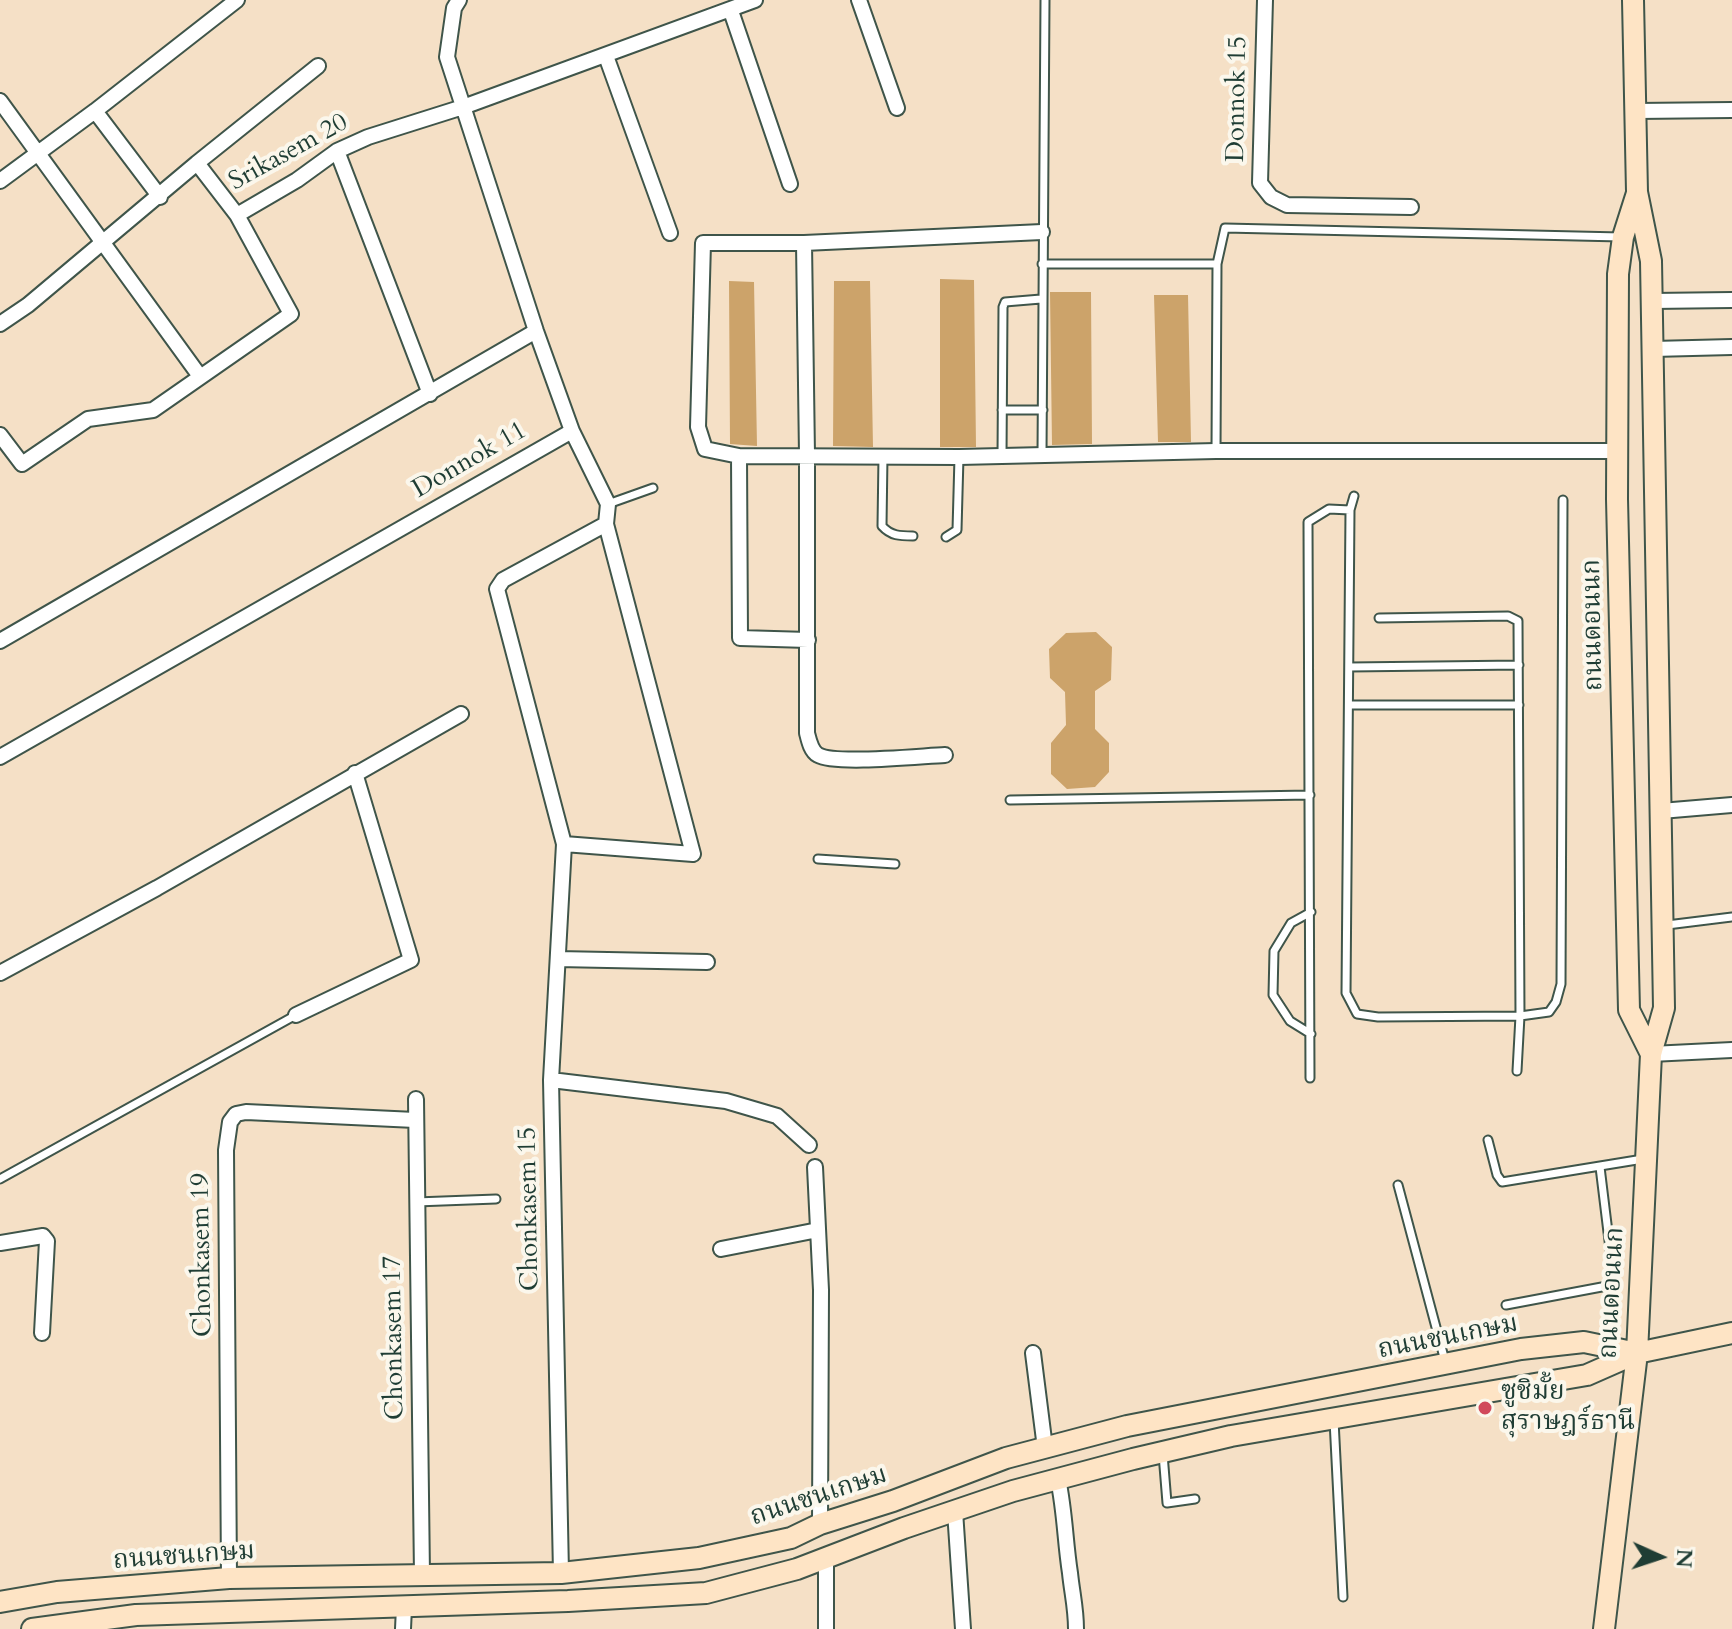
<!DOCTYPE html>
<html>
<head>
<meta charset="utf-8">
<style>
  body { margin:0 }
  #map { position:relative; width:1732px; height:1629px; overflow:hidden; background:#f5e0c6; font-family:Cardo,serif }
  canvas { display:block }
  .north { position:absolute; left:1620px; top:1517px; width:80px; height:80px; -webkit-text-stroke:6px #fbf7ec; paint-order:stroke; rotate:93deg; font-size:22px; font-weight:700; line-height:32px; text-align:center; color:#1f3d34 }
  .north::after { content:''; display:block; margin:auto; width:28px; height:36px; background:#1f3d34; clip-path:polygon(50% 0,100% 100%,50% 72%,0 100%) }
</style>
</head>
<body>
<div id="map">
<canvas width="1732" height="1629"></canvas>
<div class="north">N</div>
</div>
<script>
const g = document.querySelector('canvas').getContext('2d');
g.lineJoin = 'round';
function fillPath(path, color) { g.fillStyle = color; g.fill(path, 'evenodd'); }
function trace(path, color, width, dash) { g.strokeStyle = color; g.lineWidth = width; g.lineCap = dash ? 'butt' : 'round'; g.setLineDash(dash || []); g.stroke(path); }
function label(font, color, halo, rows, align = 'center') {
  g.font = font + ' Cardo,"Noto Serif Thai",serif'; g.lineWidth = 8; g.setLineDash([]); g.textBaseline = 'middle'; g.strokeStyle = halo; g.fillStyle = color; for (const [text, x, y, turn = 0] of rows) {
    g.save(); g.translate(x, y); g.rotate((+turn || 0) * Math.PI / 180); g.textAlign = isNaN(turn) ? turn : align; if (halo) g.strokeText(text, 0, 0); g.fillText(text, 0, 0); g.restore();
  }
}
const building = new Path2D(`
  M940,279L974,280L976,447H940Z
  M729,281L754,282L757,446L730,444Z
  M834,281H870L873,447L833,446Z
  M1050,292H1091L1092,444L1052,445Z
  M1154,295H1188L1191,442H1158Z
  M1096,632L1112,647L1111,680L1095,691V729L1109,743V772L1095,787L1067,789L1051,774V743L1066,725L1065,692L1050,678L1049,649L1066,633Z`);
const service = new Path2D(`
  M1042,264H1217
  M1002,410H1043
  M1216,450L1217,264L1225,228L1621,237
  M1042,454L1045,0
  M883,456L882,526C891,536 900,536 913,536
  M1002,456L1003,307L1005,302L1041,299
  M1354,496L1350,510L1346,993L1357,1014L1378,1017L1520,1016L1549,1012L1556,1002L1561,984L1563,500
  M608,504L653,488
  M946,537L957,530L959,457
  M1379,618L1508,616L1518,621L1520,1016L1517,1071
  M1350,667L1519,665
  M1350,705H1519
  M1010,800L1310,795
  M818,859L895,864
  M1311,912L1291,923L1274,951L1273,995L1290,1021L1311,1034
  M1667,925L1732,917
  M1310,1078L1308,522L1329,509L1350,510
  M1488,1140L1497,1175L1502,1182L1643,1159
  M0,1179L296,1015
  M1398,1185L1445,1361
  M416,1202L496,1199
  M1506,1305L1607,1286L1612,1265L1600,1167
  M1334,1420L1343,1597
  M1163,1454L1167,1503L1195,1499`);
const minor = new Path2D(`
  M859,0L897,108
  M1265,0L1260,183L1271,197L1287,205L1411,207
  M731,11L790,184
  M606,56L670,233
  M0,101L199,375
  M95,111L160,197
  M1636,111L1732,110
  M337,151L430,394
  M197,163L318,66
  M0,181L95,111L237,0
  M1042,232L804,243H703L698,427L705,449L739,456L959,457L1216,451H1617
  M804,243L807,455V733C809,741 811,751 818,755C835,765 921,756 945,755
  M1652,301L1732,300
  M0,324L28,305L197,163L237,215L297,180L337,151L368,137L463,107L755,0
  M1653,349L1732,347
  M572,431L608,504L606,524
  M0,435L22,464L88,419L153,410L291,314L237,215
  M739,456L740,638L808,640
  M606,524L693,854L564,844L497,589L503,580Z
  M0,641L536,331
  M0,757L572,431L536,331L447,57L454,8L459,0
  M1661,811L1732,805
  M558,959L707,962
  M0,973L157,888L461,714
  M296,1015L411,960L355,773
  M1651,1054L1732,1050
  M551,1080L726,1101L777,1116L809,1145
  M416,1099L422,1575
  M815,1167L821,1290L820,1524
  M0,1243L43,1236L47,1241L42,1333
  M721,1249L818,1230
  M1033,1353L1045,1448
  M1058,1479C1065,1512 1065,1541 1070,1573C1072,1593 1076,1608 1076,1629
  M955,1511L963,1629
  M826,1556V1629
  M561,1573L551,1080L564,844
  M229,1578L226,1150L230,1122L236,1114L246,1112L415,1120
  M403,1629L404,1607`);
const secondary = new Path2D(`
  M1637,193L1623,237L1618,274L1617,499L1629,1010L1651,1054
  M0,1602L57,1592L229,1578L561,1573L699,1558L791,1538L820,1524L893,1501L1006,1458L1127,1426L1521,1349L1584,1342L1637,1353
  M32,1629L136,1615L568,1601L706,1593L797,1569L904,1528L1013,1491L1133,1459L1231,1436L1587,1375L1637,1353L1732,1333
  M1604,1629L1637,1353L1651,1054L1664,1008L1651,261L1637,192L1633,0`);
const markers = [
  [1485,1408,8,"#d1495b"]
];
const streetNames = [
  ["Donnok 15",1238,99,-89],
  ["Srikasem 20",289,153,-29],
  ["Donnok 11",470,461,-30],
  ["ถนนดอนนก",1594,625,-91],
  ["Chonkasem 15",530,1209,-91],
  ["Chonkasem 19",203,1255,-91],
  ["ถนนดอนนก",1613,1293,-87],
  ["Chonkasem 17",395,1338,-91],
  ["ถนนชนเกษม",1448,1338,-11],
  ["ถนนชนเกษม",819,1497,-18],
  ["ถนนชนเกษม",184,1557,-4]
];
const poiNames = [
  ["ซูชิมั้ย",1501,1393],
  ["สุราษฎร์ธานี",1501,1423]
];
fillPath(building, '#cca36a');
trace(service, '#3f554a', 11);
trace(minor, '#3f554a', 18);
trace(secondary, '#3f554a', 24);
trace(service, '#fff', 7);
trace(minor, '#fff', 14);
trace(secondary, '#fee4c5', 20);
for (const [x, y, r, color] of markers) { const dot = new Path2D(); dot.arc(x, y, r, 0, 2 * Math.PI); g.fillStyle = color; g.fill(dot); trace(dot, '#fbf7ec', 3); }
label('26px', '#1f3d34', '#fbf7ec', streetNames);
label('26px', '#1f3d34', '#fbf7ec', poiNames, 'left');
</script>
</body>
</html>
